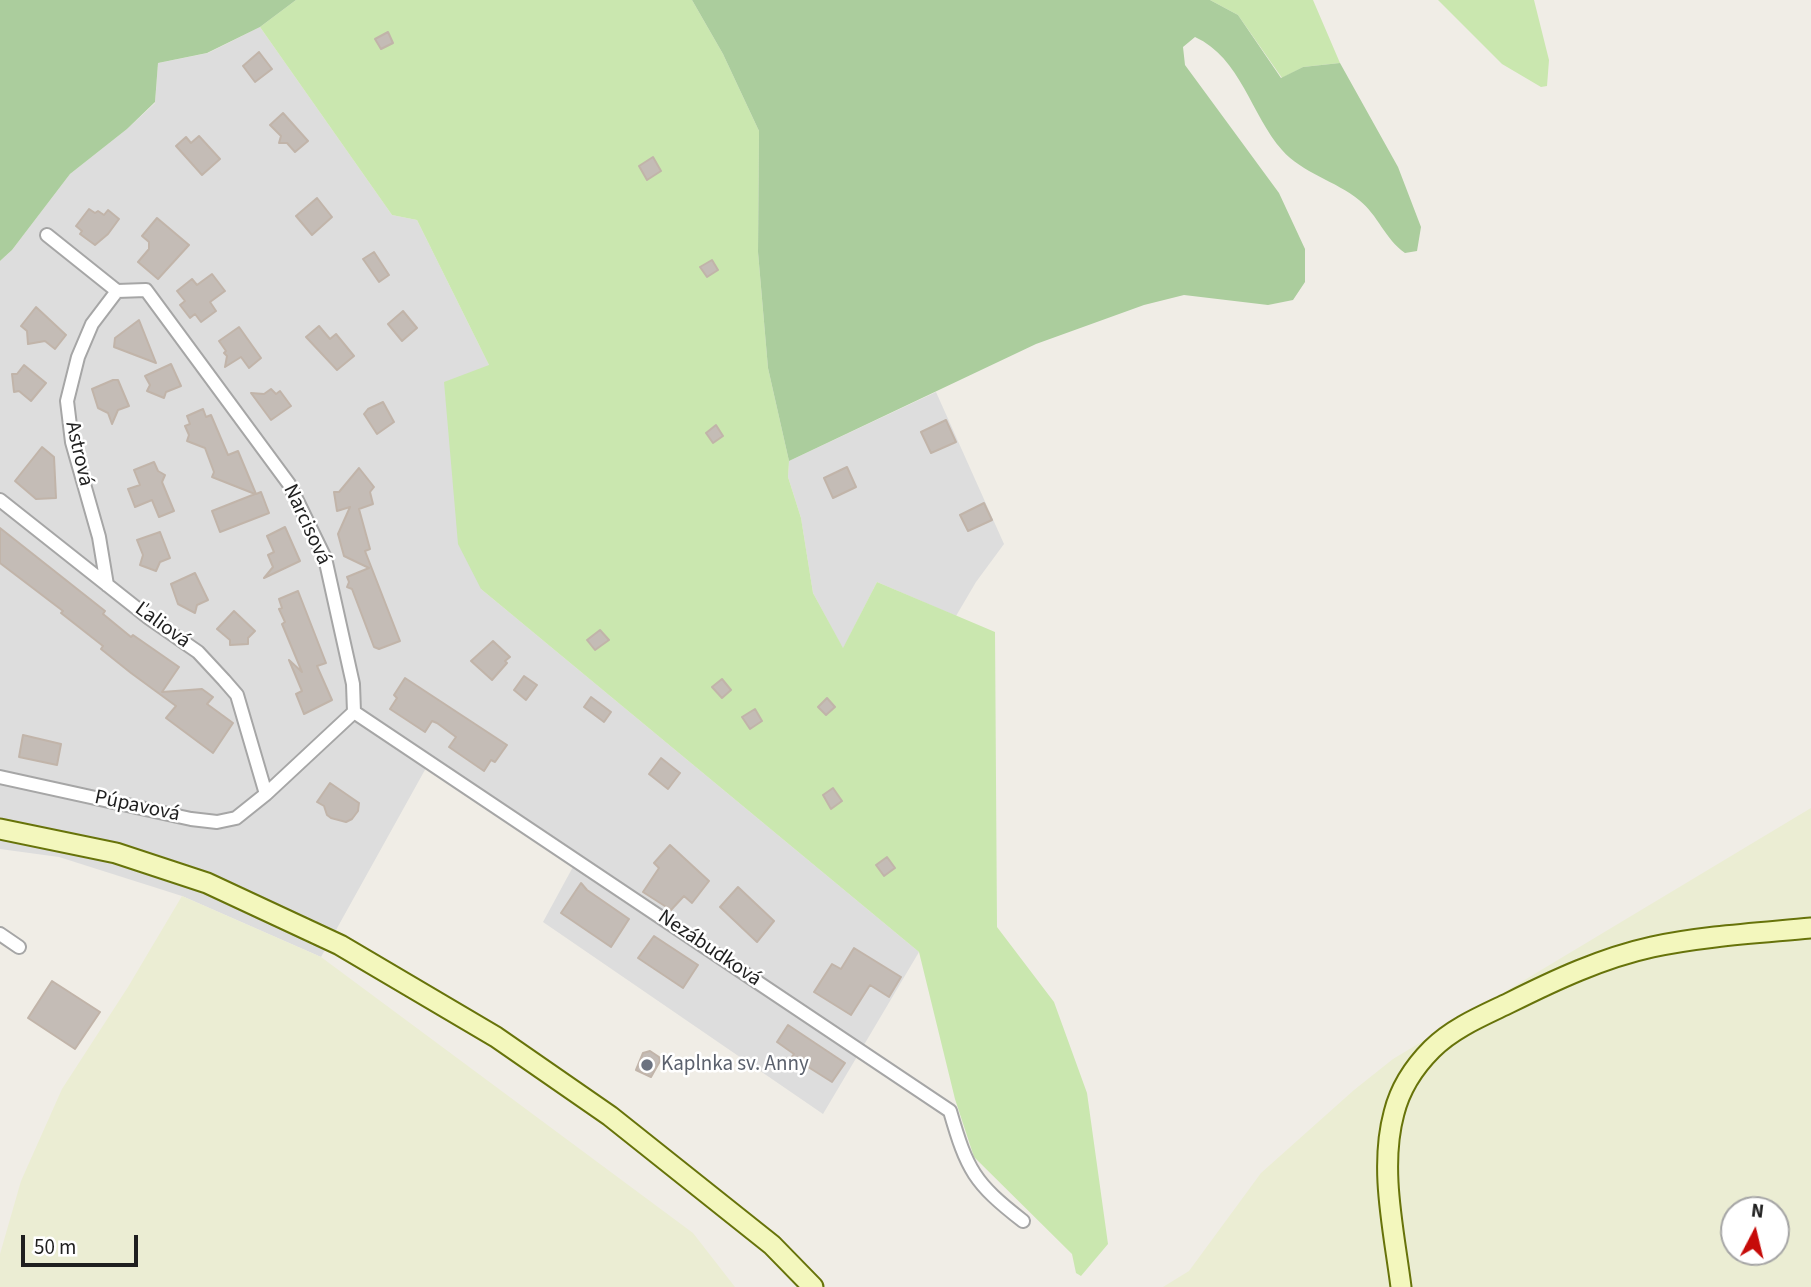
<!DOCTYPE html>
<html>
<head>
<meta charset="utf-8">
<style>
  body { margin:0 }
  #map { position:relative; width:1811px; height:1287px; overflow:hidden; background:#f0ede6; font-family:"Source Sans 3",sans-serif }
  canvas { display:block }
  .north { position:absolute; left:1720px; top:1196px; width:70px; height:70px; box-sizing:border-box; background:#fff; border:2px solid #a5a5a5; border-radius:50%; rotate:7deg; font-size:19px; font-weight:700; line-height:28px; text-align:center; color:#1f1f1f }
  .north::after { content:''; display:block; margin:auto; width:24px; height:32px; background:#c60b09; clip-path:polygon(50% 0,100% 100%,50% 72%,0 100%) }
  .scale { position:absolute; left:21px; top:1235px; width:117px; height:32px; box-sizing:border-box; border:4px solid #1f1f1f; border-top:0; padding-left:9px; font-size:21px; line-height:24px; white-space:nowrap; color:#1f1f1f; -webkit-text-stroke:5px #fff; paint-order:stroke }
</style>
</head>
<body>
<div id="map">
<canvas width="1811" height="1287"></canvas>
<div class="north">N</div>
<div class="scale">50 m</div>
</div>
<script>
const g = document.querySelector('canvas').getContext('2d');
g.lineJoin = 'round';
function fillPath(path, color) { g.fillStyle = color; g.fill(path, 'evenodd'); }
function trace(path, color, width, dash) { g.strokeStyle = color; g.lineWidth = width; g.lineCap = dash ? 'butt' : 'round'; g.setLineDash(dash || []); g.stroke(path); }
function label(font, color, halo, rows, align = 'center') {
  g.font = font + ' "Source Sans 3",sans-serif'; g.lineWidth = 5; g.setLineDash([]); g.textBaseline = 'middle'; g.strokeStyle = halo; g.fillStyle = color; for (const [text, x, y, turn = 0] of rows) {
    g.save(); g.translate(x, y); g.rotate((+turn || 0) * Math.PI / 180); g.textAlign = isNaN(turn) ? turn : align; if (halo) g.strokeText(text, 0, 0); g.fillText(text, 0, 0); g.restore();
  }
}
const residential = new Path2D(`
  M260,27L392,215L417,220L489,365L481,589L919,952L823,1114L543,922L574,865L426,768L321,957L182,896L59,857L0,849V261L12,250L70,174L127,129L155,103L158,63L208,53Z
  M936,392L1004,544L976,582L956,616L877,582L843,649L813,593L801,518L788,477L789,461Z`);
const farmland = new Path2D(`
  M1811,808V1287H1163L1189,1271L1261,1173L1354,1090L1393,1059ZM1734,1210H1776V1252H1734Z
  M182,896L321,957L693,1233L735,1287H0V1254L21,1181L62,1089L128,987Z`);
const grass = new Path2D(`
  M296,0H692L723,54L759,131L758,252L768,368L789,461L788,477L801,518L813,593L843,648L877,582L995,632L997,927L1054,1002L1087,1093L1108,1244L1081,1276L1076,1273L1072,1254L974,1157L955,1099L919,952L481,589L458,544L444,382L489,365L417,220L392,215L260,27Z
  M1210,0H1313L1340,63L1303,67L1282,78L1238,15Z
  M1438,0H1534L1549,60L1547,86L1541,87L1502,64Z`);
const forest = new Path2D(`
  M0,0H296L260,27L207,53L158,63L155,102L127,129L70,174L12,250L0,261Z
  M692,0H1210L1238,15L1281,78L1303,67L1340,63L1398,167L1421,227L1417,251L1405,253C1385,239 1378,215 1359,200C1336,181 1302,173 1282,150C1251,115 1241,58 1195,37L1183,47L1185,65L1279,193L1305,249V282L1293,300L1268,305L1184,295L1144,305L1036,344L789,461L768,368L758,252L759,131L723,54Z`);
const building = new Path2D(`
  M388,32L393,43L381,49L375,39Z
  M259,52L272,69L255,82L243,66Z
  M283,113L308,141L295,152L287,143H279L281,136L270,125Z
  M199,136L220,159L202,175L176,146L186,137L191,143Z
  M653,157L661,171L647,180L639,166Z
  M317,198L332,217L312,235L296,216Z
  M89,209L95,213L98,211L104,215L108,210L119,219L108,234L95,245L80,234L82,231L76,226Z
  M157,218L189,245L158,279L138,262L149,249V242L142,236Z
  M374,252L389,275L379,282L363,259Z
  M712,260L718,270L707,277L700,267Z
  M212,274L225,291L210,302L216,311L201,322L195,314L190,318L180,305L185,301L177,291L192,279L197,285Z
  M36,307L66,335L55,349L45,341L28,344L27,331L21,326Z
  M403,311L417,328L402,341L388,324Z
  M139,320L156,363L114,347L115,338Z
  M319,326L330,339L336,334L354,356L337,370L306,337Z
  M239,327L261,358L249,368L241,357L225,367L227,356L224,353L226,351L219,341Z
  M171,364L181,386L166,392L164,398L147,391L150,385L145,376Z
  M24,365L46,383L31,401L19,391L14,392L12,374H17Z
  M113,380H118L129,406L118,410L112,424L108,413L98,408L92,389Z
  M271,389L276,394L280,391L291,406L271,420L251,393L264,394Z
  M383,402L394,422L377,434L364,414L368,409Z
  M203,409L206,417L211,415L228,455L238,451L256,494L261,492L269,513L220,532L212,511L255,494L212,477L214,472L205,448L187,441L189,435L185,426L190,424L187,416Z
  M946,420L956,442L931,453L921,432Z
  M716,425L723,436L713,443L706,433Z
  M42,447L54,457L56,498L36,499L15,481Z
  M154,462L158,471L165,475L162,482L174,511L159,517L152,500L135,507L128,489L140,485L134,470Z
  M847,467L856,487L833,498L824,478Z
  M359,468L374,487L370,492L373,504L359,509L370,549L365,551L400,641L379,649L374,647L352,589L347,587L349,582L347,577L369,568L344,556L338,534L350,507L337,511L334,492H339Z
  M984,503L992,520L968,531L960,515Z
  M285,527L300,561L264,578L273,567L268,555L274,552L267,536Z
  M0,528L105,611L103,614L131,637L133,635L179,667L162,692L202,689L213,697L207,704L233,723L213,753L166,718L176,706L131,673L101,649L103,646L61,613L63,611L0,563Z
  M160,532L170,558L160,562L156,571L140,565L143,555L137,540Z
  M195,573L208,600L197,605L195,613L178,604L171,584Z
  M298,591L326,663L317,666L332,700L304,714L296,694L302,691L289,660L302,672L282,624L285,622L279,609L282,608L279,599Z
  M234,611L255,631L248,638V644L230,645V640L217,629Z
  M600,630L609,640L595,650L587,640Z
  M493,641L510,657L505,661L507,663L492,680L471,661Z
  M524,676L537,685L526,700L514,690Z
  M405,678L507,745L495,762L491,760L484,771L449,747L456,737L437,723L432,721L425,732L390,709L397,698L394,695Z
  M722,679L731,690L722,698L712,687Z
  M591,697L611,712L604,722L584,707Z
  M827,698L835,707L826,715L818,707Z
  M755,709L762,721L750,729L742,717Z
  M23,735L61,744L57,765L19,757Z
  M661,758L680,773L668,789L649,774Z
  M330,783L359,803L358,811L352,819L346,822L331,818L327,815L324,806L317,802Z
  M833,788L842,801L831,809L823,795Z
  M670,845L709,881L692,903L684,896L671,910L643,892L659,868L654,863Z
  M887,857L895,868L884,876L876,865Z
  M581,883L587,890L629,919L611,947L561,913Z
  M738,887L774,921L757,942L720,907Z
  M654,936L698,965L683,988L638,958Z
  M854,948L901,977L889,997L870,985L851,1015L814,992L832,964L841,969Z
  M52,981L100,1012L75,1049L28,1018Z
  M788,1025L845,1063L832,1082L805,1065L802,1068L790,1059L794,1054L777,1042Z
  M650,1051L659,1057L660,1061L651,1077L636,1070L643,1053Z`);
const minor = new Path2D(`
  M47,235L117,291
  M0,500L149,618L198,652L224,680L237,695L266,794
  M107,585L99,537L72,442L67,401L78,357L92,324L117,291
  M354,712L950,1111C967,1170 974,1183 1023,1221
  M0,777L191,819L217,822L236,818L266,794L354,712L353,684L325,558L289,484L146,290L117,291
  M0,934L19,947`);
const secondary = new Path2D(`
  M0,829L116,853L207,883L340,945L496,1037L610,1116L772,1245L813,1287
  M1401,1287C1394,1231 1379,1168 1394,1113C1400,1089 1414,1067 1432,1049C1453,1028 1482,1016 1509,1003C1555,980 1602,958 1652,947C1704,936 1758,933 1811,928`);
const markers = [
  [647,1065,7,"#6b7280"]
];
const streetNames = [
  ["Astrová",78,454,77],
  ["Narcisová",306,525,65],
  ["Ľaliová",162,626,36],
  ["Púpavová",137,807,12],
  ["Nezábudková",709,949,34]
];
const worshipNames = [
  ["Kaplnka sv. Anny",661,1065]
];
fillPath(residential, '#ddd');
fillPath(farmland, '#ebedd3');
fillPath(grass, '#cae7af');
fillPath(forest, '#abcd9d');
fillPath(building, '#c4bcb6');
trace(building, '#c1b4a9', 2);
trace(minor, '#a6a6a6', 16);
trace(secondary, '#67730a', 23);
trace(minor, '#fff', 12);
trace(secondary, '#f3f7bd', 19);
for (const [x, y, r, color] of markers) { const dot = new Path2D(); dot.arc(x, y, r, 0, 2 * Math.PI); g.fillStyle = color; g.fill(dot); trace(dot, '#fff', 2.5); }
label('21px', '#1f1f1f', '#fff', streetNames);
label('21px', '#5b616d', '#fff', worshipNames, 'left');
</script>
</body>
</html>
